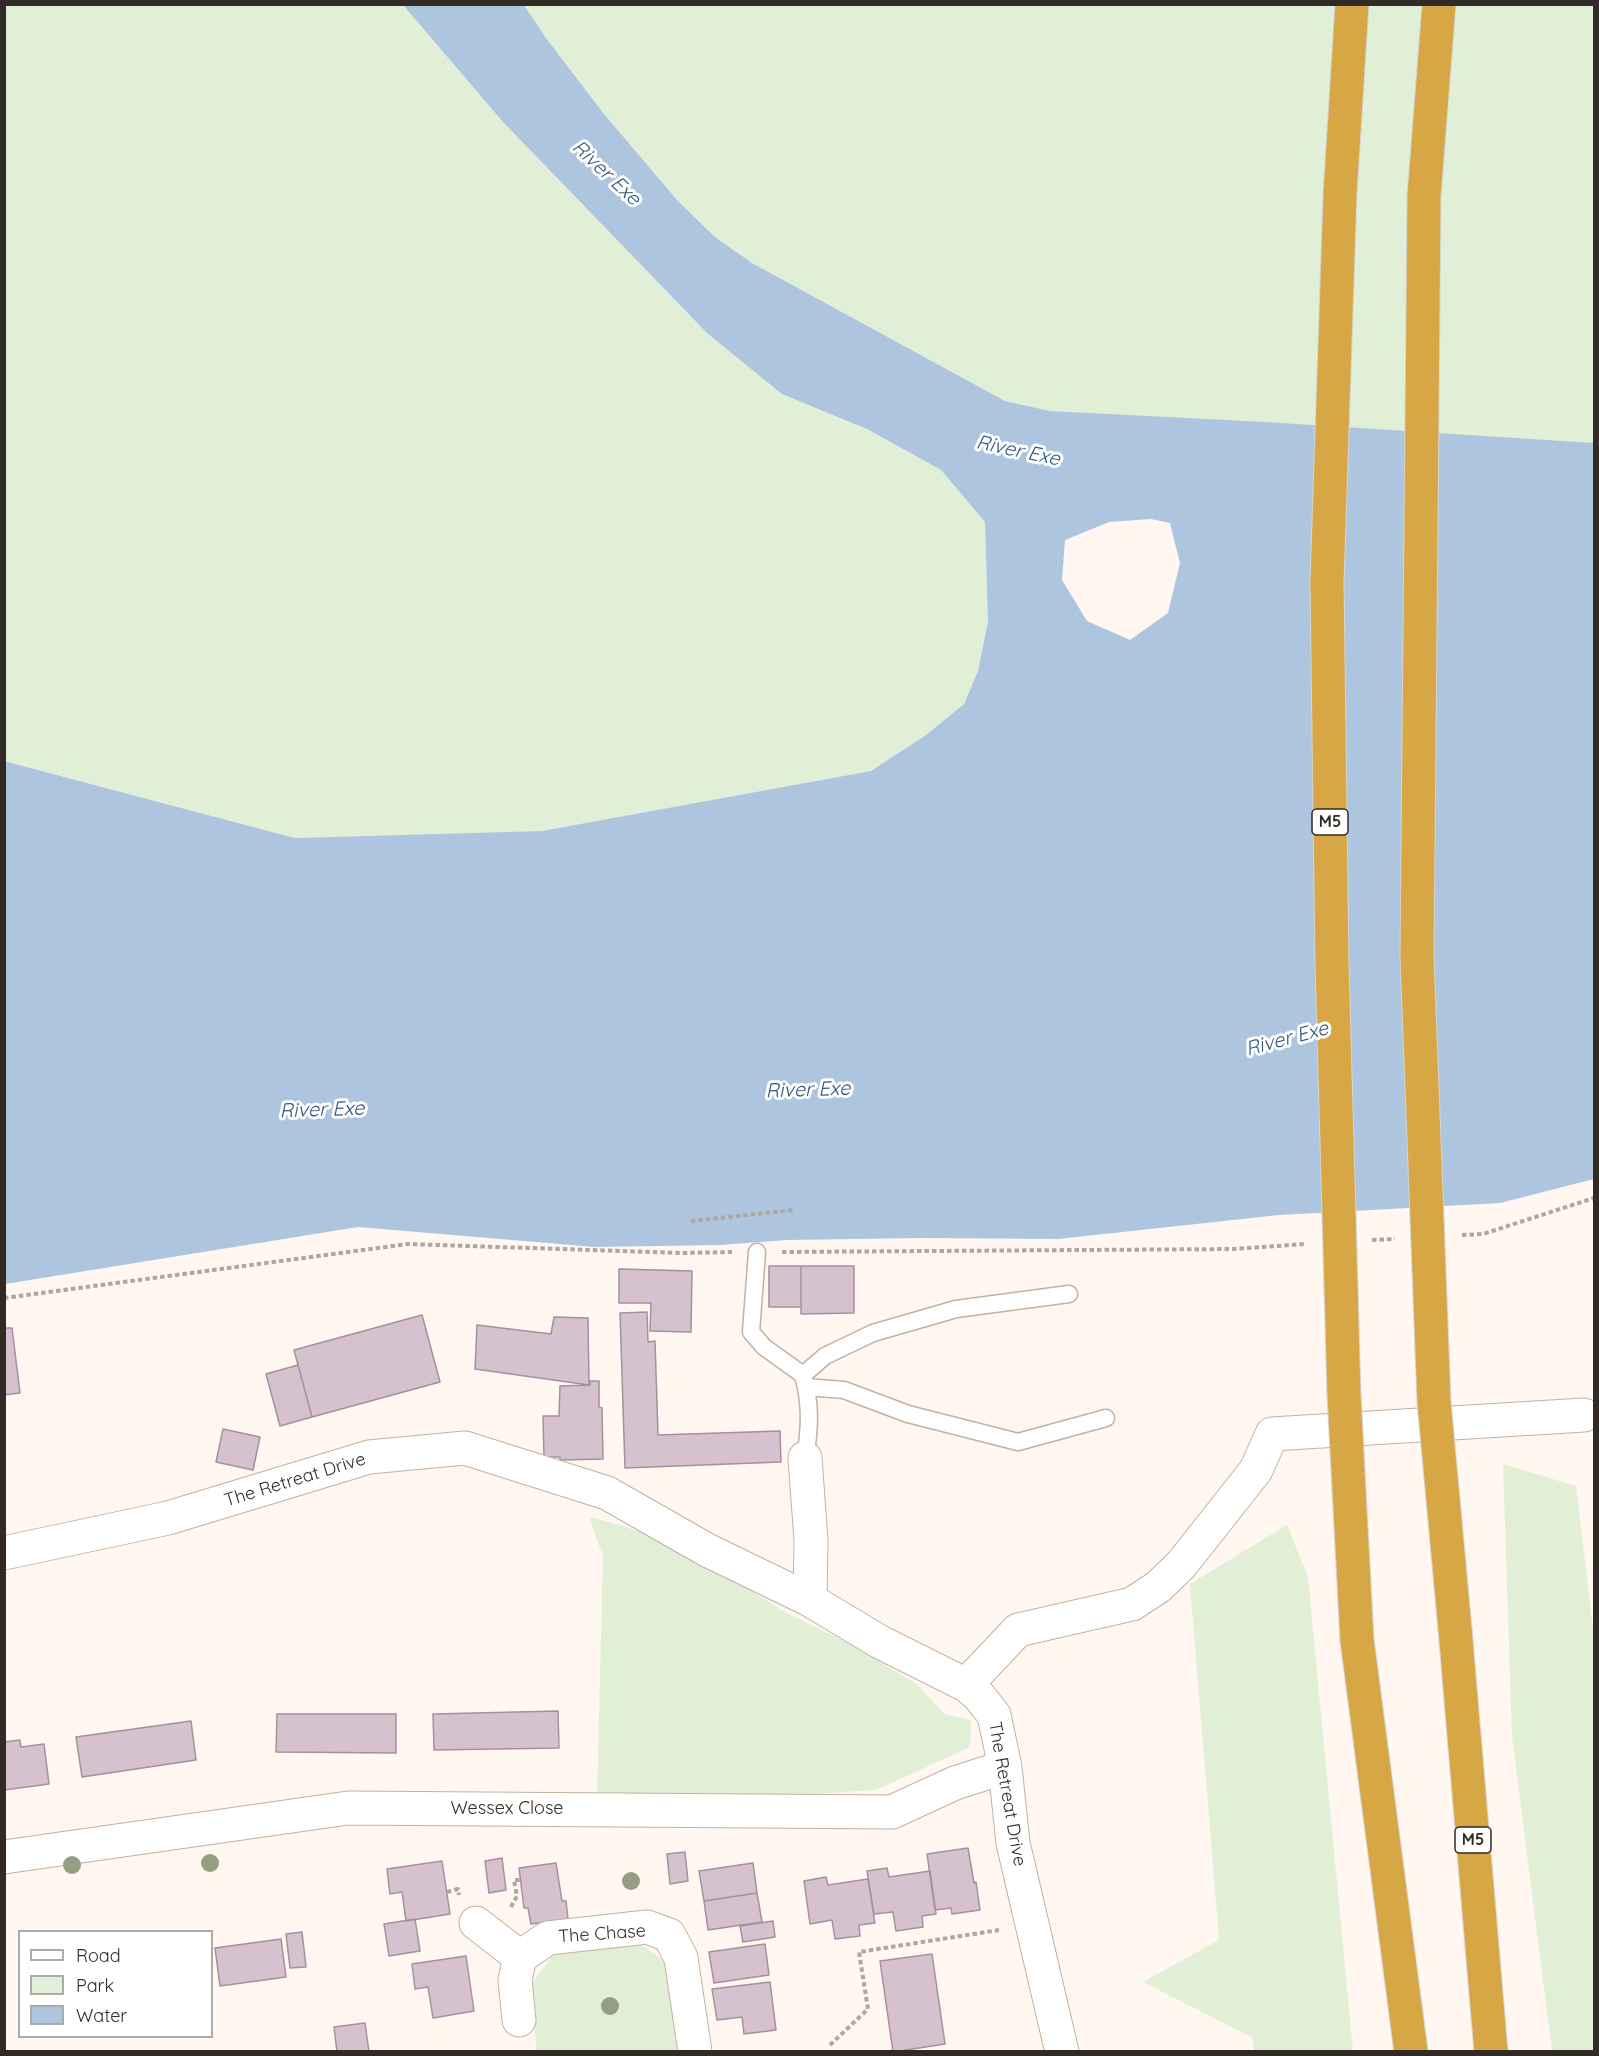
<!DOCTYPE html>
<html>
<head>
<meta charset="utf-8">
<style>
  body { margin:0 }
  #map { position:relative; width:1599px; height:2056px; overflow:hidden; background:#fff7f0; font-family:Quicksand,sans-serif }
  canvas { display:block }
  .frame { position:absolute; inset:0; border:6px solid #322b25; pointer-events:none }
  .legend { position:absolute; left:18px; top:1930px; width:195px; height:108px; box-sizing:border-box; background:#fff; border:2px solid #adaaa8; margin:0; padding:8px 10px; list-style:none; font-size:18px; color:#322b25 }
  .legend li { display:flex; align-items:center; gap:12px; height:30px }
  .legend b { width:30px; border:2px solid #adaaa8 }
</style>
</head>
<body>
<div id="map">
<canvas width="1599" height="2056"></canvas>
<div class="frame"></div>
<ul class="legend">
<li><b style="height:8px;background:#fff"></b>Road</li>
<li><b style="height:16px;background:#e1efd6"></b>Park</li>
<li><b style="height:16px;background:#adc5df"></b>Water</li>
</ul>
</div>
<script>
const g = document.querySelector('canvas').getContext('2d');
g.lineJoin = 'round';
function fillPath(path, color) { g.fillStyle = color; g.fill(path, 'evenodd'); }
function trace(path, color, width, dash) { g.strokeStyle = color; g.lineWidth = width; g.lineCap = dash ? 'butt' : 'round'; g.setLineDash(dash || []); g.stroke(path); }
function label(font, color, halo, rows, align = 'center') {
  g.font = font + ' Quicksand,sans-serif'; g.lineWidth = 6; g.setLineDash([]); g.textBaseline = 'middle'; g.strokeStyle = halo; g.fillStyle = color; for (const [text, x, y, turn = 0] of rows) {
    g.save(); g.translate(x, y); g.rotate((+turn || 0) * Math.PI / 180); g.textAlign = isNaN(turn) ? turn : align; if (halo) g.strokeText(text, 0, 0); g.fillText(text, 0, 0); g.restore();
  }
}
const green = new Path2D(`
  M4,5H403L503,122L707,333L867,429L941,470L985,522L988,621L978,671L964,704L926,735L871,771L543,831L296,838L5,761Z
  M524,5H1594V443L1049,411L1005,401L752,263L715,237L677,200L604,114L546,38Z
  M1503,1464L1576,1486L1594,1637V2051H1552L1512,1736Z
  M589,1517L620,1525L680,1546L785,1612L852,1645L918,1685L944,1714L971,1720L970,1747L876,1790L767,1797L597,1799L603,1556Z
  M1287,1525L1308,1577L1353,2051H1254L1252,2037L1143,1982L1219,1940L1190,1584Z
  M633,1939L670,1965L681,2051H537L529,1987L557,1950Z`);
const water = new Path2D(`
  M403,5H524L546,38L604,114L677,200L715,237L752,263L1005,401L1050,411L1265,422L1594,443V1179L1500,1203L1279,1215L1058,1239L923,1238L787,1240L720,1245L595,1247L358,1227L5,1284L4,761L295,838L542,831L871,771L926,735L964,704L978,671L988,621L985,522L941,470L867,429L782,394L707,333L503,122ZM1151,519L1170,523L1180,563L1168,613L1130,640L1087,621L1062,580L1065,540L1109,522Z`);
const building = new Path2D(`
  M769,1266H801V1307H769Z
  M801,1266H854V1313L801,1314Z
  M619,1269L692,1271L691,1332L650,1331L651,1303H619Z
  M647,1312L648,1342L655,1341L658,1435L780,1431L781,1462L625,1468L620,1313Z
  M422,1315L440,1382L312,1417L294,1350Z
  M554,1317L588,1318L589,1385L475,1369L477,1325L551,1334Z
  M4,1328H12L20,1393L4,1395Z
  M298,1365L312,1417L280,1426L266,1374Z
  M590,1381H599V1407L602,1408L603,1459L560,1460V1457H544L543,1416H559L560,1386L590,1385Z
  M223,1429L260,1437L253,1470L216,1462Z
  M558,1711L559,1748L434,1750L433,1714Z
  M277,1714H396V1753L276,1752Z
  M191,1721L196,1760L82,1777L76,1737Z
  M20,1740L21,1747L44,1744L49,1784L4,1790V1742Z
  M968,1848L974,1883L976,1882L980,1910L952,1914L951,1908L935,1910L927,1854Z
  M685,1852L688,1881L670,1884L667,1854Z
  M502,1858L506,1890L489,1893L485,1861Z
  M442,1861L450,1914L406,1921L402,1892L390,1894L387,1869Z
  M556,1863L562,1901H566L568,1919L531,1924L528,1908H524L519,1868Z
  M753,1863L757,1893L704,1901L699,1871Z
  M887,1868L889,1877L930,1871L936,1914L922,1916L923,1927L896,1931L893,1912L874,1914L867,1871Z
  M826,1877L828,1885L868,1879L875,1923L859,1925L860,1936L835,1939L832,1920L810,1924L804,1881Z
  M757,1893L762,1922L708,1930L704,1901Z
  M415,1919L420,1951L389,1956L384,1924Z
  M773,1921L775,1937L743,1942L740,1926Z
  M302,1932L306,1967L290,1968L286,1934Z
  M281,1939L286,1977L220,1986L215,1948Z
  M765,1944L769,1975L714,1983L709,1952Z
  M932,1954L945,2044L893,2052L880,1961Z
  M466,1956L474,2011L433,2018L428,1987L415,1989L412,1964Z
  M770,1982L776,2030L744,2034L742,2017L717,2020L712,1989Z
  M365,2023L369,2052H337L334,2027Z`);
const path = new Path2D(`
  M691,1221L793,1210
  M1462,1235L1483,1234L1594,1198
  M1372,1240L1395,1239
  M782,1252L1233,1249L1305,1244
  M4,1298L408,1244L681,1253L732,1252
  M447,1892L458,1889L459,1895
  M511,1907L517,1896L514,1880H520
  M830,2045L868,2009L859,1952L999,1930`);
const service = new Path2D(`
  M757,1252L751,1332L764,1347L803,1375C811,1404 810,1429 805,1458
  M803,1375L825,1356L873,1333L956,1309L1069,1294
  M806,1387L844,1390L908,1414L1018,1442L1106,1418`);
const minor = new Path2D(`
  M805,1458L811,1541L810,1600L880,1642L966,1685L979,1696L994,1715L1005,1767L1013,1843L1062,2052
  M4,1553L168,1518L369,1457L465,1448L607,1493L707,1550L810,1600
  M966,1685L1018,1630L1132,1604L1158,1587L1181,1565L1256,1470L1272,1434L1584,1415
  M4,1857L348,1808L892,1812L955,1783L1005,1767
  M476,1923L520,1957
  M519,2020L515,1980L520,1957L548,1938L647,1927L669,1935L681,1958L695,2052`);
const motorway = new Path2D(`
  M1455,1629L1491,2052
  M1357,1640L1411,2052`);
const motorwayBridge = new Path2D(`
  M1352,4L1340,194L1327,581L1332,964L1344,1395L1357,1640
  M1439,4L1424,196L1417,956L1434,1402L1455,1629`);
const trees = [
  [210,1863],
  [72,1865],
  [631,1881],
  [610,2006]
];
const shields = [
  [1330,822,36],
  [1473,1840,36]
];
const shieldNames = [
  ["M5",1330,822],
  ["M5",1473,1840]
];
const streetNames = [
  ["The Retreat Drive",295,1480,-17],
  ["The Retreat Drive",1007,1794,80],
  ["Wessex Close",507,1809],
  ["The Chase",602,1934,-4]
];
const waterNames = [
  ["River Exe",606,173,43],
  ["River Exe",1018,451,12],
  ["River Exe",1287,1039,-15],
  ["River Exe",808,1090,-2],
  ["River Exe",322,1110,-2]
];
fillPath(green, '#e1efd6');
fillPath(water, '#adc5df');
fillPath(building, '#d6c1ce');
trace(building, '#a5909d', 1.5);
trace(service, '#c3b1a1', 19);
trace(minor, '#c3b1a1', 35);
trace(motorway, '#d6d5d3', 35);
trace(path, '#aea6a0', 4, [4.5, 3]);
trace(service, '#fff', 16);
trace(minor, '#fff', 33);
trace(motorway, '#d7a746', 33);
trace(motorwayBridge, '#d6d5d3', 35, []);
trace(motorwayBridge, '#d7a746', 33);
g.fillStyle = '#959e82';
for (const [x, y] of trees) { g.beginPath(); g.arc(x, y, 9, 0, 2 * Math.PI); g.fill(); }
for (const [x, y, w] of shields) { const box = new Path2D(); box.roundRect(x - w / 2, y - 13, w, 26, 4.5); g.fillStyle = '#fff'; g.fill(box); trace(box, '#322b25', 1.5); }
label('bold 16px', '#322b25', null, shieldNames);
label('18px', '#322b25', '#fff', streetNames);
label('italic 20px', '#34597f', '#fff', waterNames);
</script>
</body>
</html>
